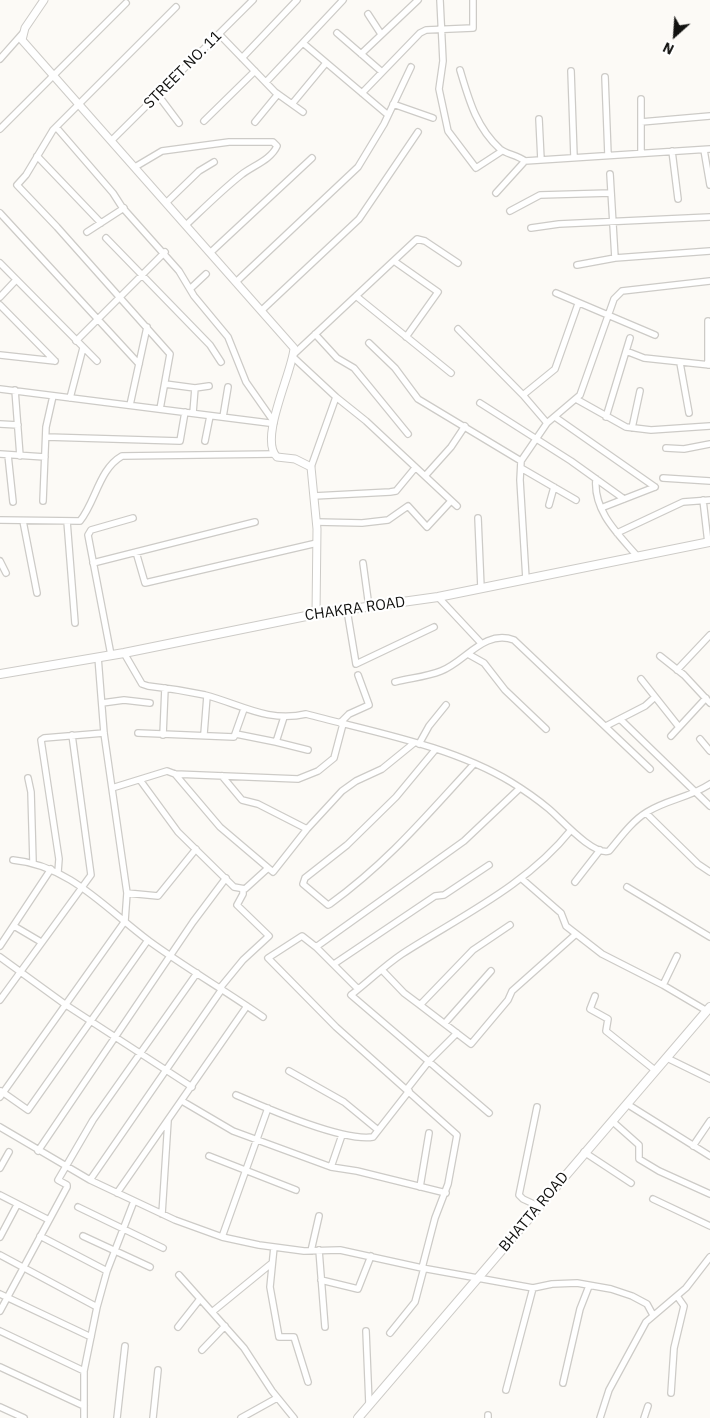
<!DOCTYPE html>
<html>
<head>
<meta charset="utf-8">
<style>
  body { margin:0 }
  #map { position:relative; width:710px; height:1418px; overflow:hidden; background:#fcfaf6; font-family:"IBM Plex Sans",sans-serif }
  canvas { display:block }
  .north { position:absolute; left:650px; top:10px; width:50px; height:50px; -webkit-text-stroke:4px #fff; paint-order:stroke; rotate:206deg; font-size:14px; font-weight:700; line-height:20px; text-align:center; color:#121210 }
  .north::after { content:''; display:block; margin:auto; width:18px; height:22px; background:#121210; clip-path:polygon(50% 0,100% 100%,50% 72%,0 100%) }
</style>
</head>
<body>
<div id="map">
<canvas width="710" height="1418"></canvas>
<div class="north">N</div>
</div>
<script>
const g = document.querySelector('canvas').getContext('2d');
g.lineJoin = 'round';
function trace(path, color, width, dash) { g.strokeStyle = color; g.lineWidth = width; g.lineCap = dash ? 'butt' : 'round'; g.setLineDash(dash || []); g.stroke(path); }
function label(font, color, halo, rows, align = 'center') {
  g.font = font + ' "IBM Plex Sans",sans-serif'; g.lineWidth = 4.5; g.setLineDash([]); g.textBaseline = 'middle'; g.strokeStyle = halo; g.fillStyle = color; for (const [text, x, y, turn = 0] of rows) {
    g.save(); g.translate(x, y); g.rotate((+turn || 0) * Math.PI / 180); g.textAlign = isNaN(turn) ? turn : align; if (halo) g.strokeText(text, 0, 0); g.fillText(text, 0, 0); g.restore();
  }
}
const minor = new Path2D(`
  M440,0L443,61L439,89L448,131L476,168L502,151
  M368,14L381,34
  M337,33L382,72
  M219,34L275,92L303,112
  M303,43L388,115
  M361,54L418,0
  M242,58L297,0
  M0,59L23,33
  M460,70C469,100 476,127 500,149C506,154 517,155 525,161
  M571,71L574,157
  M605,77L608,155
  M266,82L343,0
  M362,93L420,33L426,30L473,28V0
  M158,95L179,123
  M641,99V153
  M292,104L326,63
  M393,104L433,118
  M539,119L541,160
  M204,121L255,71
  M255,122L278,94
  M641,122L710,116
  M0,129L126,3
  M112,140L253,0
  M704,150L710,185
  M672,151L678,199
  M37,156L101,223
  M135,167L162,151L229,142H273L277,146C271,160 252,166 241,175C222,190 204,208 186,225
  M610,174L615,258
  M496,193L525,161L710,149
  M167,202L199,171L214,162
  M510,211L540,195L611,193
  M0,213L139,364
  M531,228L559,224L710,217
  M87,232L124,208
  M106,238L210,345L221,362
  M211,252L312,158
  M394,261L438,292L406,337
  M0,263L97,361
  M577,265L615,258L710,251
  M237,281L358,167L384,124L411,67
  M190,289L206,274
  M556,293L655,335
  M356,296L451,373
  M0,297L16,280
  M0,305L55,361
  M262,310L359,219L418,132
  M458,329L523,395L547,423
  M315,334L337,358L354,368L408,434
  M76,341L165,252
  M369,343L395,368L418,399L521,461
  M626,351L644,358L710,365
  M294,354L417,239L425,241L458,263
  M0,355L55,361
  M293,357L336,397L311,467
  M680,363L689,413
  M708,365V321
  M165,384L195,388L209,386
  M0,389L269,423L274,422L246,382L228,337L194,296L179,271L122,207L113,193L56,127
  M15,390L20,456
  M523,395L555,369L578,304
  M336,397L366,421L457,506
  M70,398L83,348
  M576,399L626,427L651,430L710,426
  M480,403L571,461L624,499
  M130,405L147,327
  M160,409L170,354L57,227L17,185L26,175L53,130L176,7
  M193,413L195,388
  M223,417L228,387
  M555,417L655,487
  M606,417L630,338
  M0,424L18,425
  M632,428L640,391
  M46,437L180,441L185,412
  M205,441L210,416
  M666,448L684,449L710,444
  M0,454L45,457
  M8,455L13,502
  M521,468L576,500
  M425,476L451,447L465,426
  M663,478L710,481
  M596,479C593,511 618,534 638,557
  M314,496L390,492L396,491L415,468
  M703,500L708,543
  M43,501L46,427L53,396
  M549,505L554,487
  M601,508L655,487
  M478,518L481,588
  M0,520L80,521C96,501 99,469 122,456L274,454
  M23,521L37,593
  M67,521L75,623
  M316,522L362,523L388,520L408,506L427,527L451,501
  M617,533L683,502L710,500
  M136,552L145,583L317,543
  M0,561L6,573
  M93,563L255,522
  M363,563L369,607
  M526,579L520,480L521,461L547,423L580,395L614,299L622,291L710,281
  M438,597L481,643
  M347,610L356,664L434,627
  M124,653L142,684L148,686C167,688 186,691 205,695C240,704 268,723 306,714C373,732 452,746 511,782C524,790 537,799 549,809C561,819 593,856 609,851C620,838 632,821 647,812C668,799 689,798 710,784
  M468,654L484,663L505,690L546,729
  M111,655L88,535L91,530L133,518
  M660,656L684,675L710,703
  M677,670L710,635
  M641,679L679,727
  M395,682C410,678 426,677 441,671C465,662 484,629 514,640L650,769
  M102,703L124,700L150,703
  M620,719L710,806
  M340,723L349,714L369,705L358,675
  M606,726L645,706L655,697
  M138,733L234,737L244,709
  M204,734L207,696
  M236,734L276,742L284,717
  M163,735L165,688
  M671,736L706,698
  M700,739L710,751
  M276,742L308,750
  M419,744L429,726L446,705
  M435,750L396,797L347,845L305,878L303,884L328,905L330,904C388,862 426,816 474,764
  M175,774L220,827L273,872L307,829L342,791L356,781L382,769L414,743
  M222,776L242,800L258,804L307,829
  M28,778L31,792L33,862
  M140,780L178,832L234,887L245,889L267,869
  M112,788L167,771L175,774L298,779L318,771L334,758L343,724
  M646,813L698,864L710,872
  M13,860C69,865 106,909 149,941C186,968 226,991 263,1017
  M58,872L59,859L41,740L44,738L104,733
  M522,879L561,913L566,926L602,954L663,985L707,1011
  M575,882L600,850
  M627,887L710,937
  M127,893L158,896L196,849
  M510,925L473,950L420,1005L471,1044L508,1000L512,991L576,934
  M14,926L41,942
  M0,946L51,869
  M316,947L302,936L268,958L336,1027L457,1135L448,1184L435,1218L422,1268
  M0,957L66,1005L192,1087
  M334,964L435,896L444,895L489,865
  M382,970L404,993L420,1005
  M663,985L677,956
  M220,988L243,960L269,936L237,905L243,894V890
  M358,989L316,947L464,841L520,788
  M595,996L590,1009L608,1019L606,1031L656,1071
  M0,1000L91,875L72,735
  M445,1023L491,971
  M667,1058L710,1079
  M289,1071L344,1102L378,1130
  M407,1089L429,1061L457,1033
  M1,1091L28,1110L148,940
  M236,1095C266,1108 343,1142 373,1137L409,1091
  M0,1097L125,921L127,893L104,733L98,657
  M182,1101L233,1131L331,1167L357,1171L446,1193
  M627,1104L710,1156
  M537,1107L519,1195L523,1199L538,1206
  M489,1113L351,995C368,982 384,966 402,954C461,916 526,886 571,830
  M612,1121L639,1145V1159L659,1171L710,1194
  M0,1127L90,1180L175,1220L222,1237L259,1245L304,1251L340,1250L422,1268L533,1288L552,1284L577,1283L611,1289L632,1296L647,1304L653,1315
  M693,1146L710,1121
  M38,1151L193,922L226,878
  M584,1152L631,1183
  M209,1156L296,1190
  M331,1167L342,1135
  M0,1168L9,1152
  M90,1180L222,989
  M420,1187L429,1133
  M117,1193L247,1006
  M0,1195L49,1220
  M653,1199L710,1226
  M78,1207L163,1248
  M162,1214L168,1121
  M40,1236L107,1271
  M83,1236L150,1267
  M0,1237L17,1205
  M222,1237L268,1108
  M274,1247L270,1287L279,1337H294L308,1382
  M319,1250L325,1327
  M311,1251L319,1216
  M0,1255L97,1307L84,1371V1418
  M179,1275L244,1348L272,1391L294,1418
  M321,1280L358,1289L371,1256
  M0,1294L91,1337
  M97,1307L107,1271L134,1201
  M0,1311L67,1187V1185L58,1180L93,1120L197,973
  M212,1312L272,1263
  M178,1327L200,1299
  M0,1331L84,1371
  M366,1331L369,1404
  M390,1333L415,1302L424,1268
  M202,1350L225,1326
  M0,1367L84,1406
  M563,1383L580,1309L589,1286
  M506,1390L533,1288
  M671,1393L674,1348L684,1306L677,1296
  M0,1407L24,1418
  M117,1418L125,1346
  M153,1418L158,1370
  M241,1418L277,1398
  M488,1418V1415
  M600,1418L609,1390L646,1322L686,1288L710,1257
  M644,1418L648,1406`);
const tertiary = new Path2D(`
  M44,0L25,28L22,40L294,348C293,371 258,439 277,457L295,459L311,467L317,529L316,614`);
const secondary = new Path2D(`
  M0,674L124,653L316,614L438,597L710,542
  M358,1418L710,1007`);
const streetNames = [
  ["STREET NO. 11",183,70,-45],
  ["CHAKRA ROAD",355,609,-8],
  ["BHATTA ROAD",534,1212,-50]
];
trace(minor, '#cdcbc7', 8);
trace(tertiary, '#cdcbc7', 9);
trace(secondary, '#cdcbc7', 10);
trace(minor, '#fff', 5.5);
trace(tertiary, '#fff', 7);
trace(secondary, '#fff', 8);
label('15px', '#121210', '#fff', streetNames);
</script>
</body>
</html>
